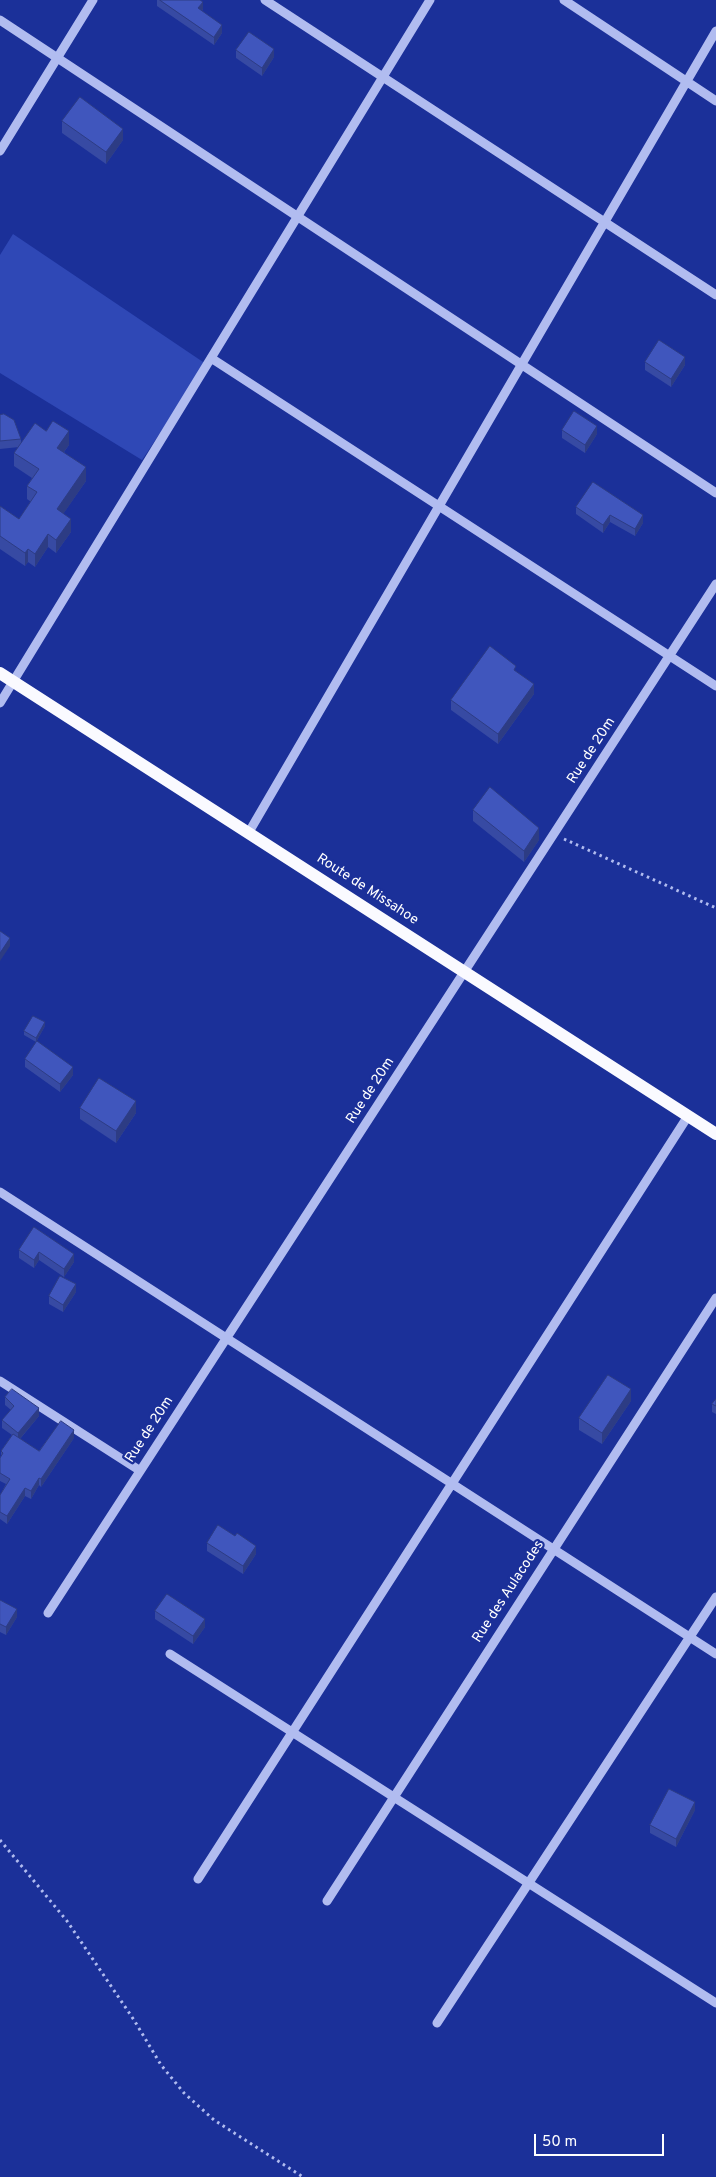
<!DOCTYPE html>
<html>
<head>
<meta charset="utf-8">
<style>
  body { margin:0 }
  #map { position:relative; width:716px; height:2177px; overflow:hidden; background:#1b3099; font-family:Overpass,sans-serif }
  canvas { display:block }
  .scale { position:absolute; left:534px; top:2134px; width:130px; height:22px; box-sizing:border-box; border:2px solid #fff; border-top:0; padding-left:6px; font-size:15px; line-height:18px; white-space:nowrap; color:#fff; -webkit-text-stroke:4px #1b3099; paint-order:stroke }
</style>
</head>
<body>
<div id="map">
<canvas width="716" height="2177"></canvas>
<div class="scale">50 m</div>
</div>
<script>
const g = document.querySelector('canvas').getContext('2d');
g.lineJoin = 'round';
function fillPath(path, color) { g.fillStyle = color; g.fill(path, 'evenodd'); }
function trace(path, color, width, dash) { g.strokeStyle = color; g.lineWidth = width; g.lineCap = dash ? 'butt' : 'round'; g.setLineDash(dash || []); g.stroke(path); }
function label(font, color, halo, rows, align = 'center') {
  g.font = font + ' Overpass,sans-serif'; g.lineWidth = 4.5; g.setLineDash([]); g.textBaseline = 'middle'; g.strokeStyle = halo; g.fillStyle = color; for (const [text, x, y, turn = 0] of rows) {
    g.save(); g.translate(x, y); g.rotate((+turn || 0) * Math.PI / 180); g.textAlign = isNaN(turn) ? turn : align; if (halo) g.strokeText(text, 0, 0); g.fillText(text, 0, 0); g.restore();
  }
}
const green = new Path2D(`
  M13,234L206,364L142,460L0,373V255Z`);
const path = new Path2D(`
  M564,839L716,908
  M0,1840L67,1921L134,2020L161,2065L184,2093L214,2120L303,2177`);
const minor = new Path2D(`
  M265,0L716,295
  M564,0L716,101
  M0,20L716,493
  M0,151L93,0
  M211,358L716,686
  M0,703L430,0
  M249,832L716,31
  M0,1192L716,1654
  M0,1381L139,1470
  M48,1613L716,584
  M170,1654L716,2003
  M198,1879L688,1116
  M327,1901L716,1298
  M437,2023L716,1597`);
const major = new Path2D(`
  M0,673L716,1134`);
const wall = new Path2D(`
  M157,0H200L203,9L202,11L222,33L214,45L157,6Z
  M236,50L274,57L262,76L236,58Z
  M62,121L123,140L106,164L62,133Z
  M645,362L685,365L671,387L645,370Z
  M0,415L21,439V444L46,431L69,445L64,452L86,481L63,514L71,532L56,553L48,547L35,567L28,562L25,566L0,549V506L19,519L31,502L27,499V486L32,478L14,466V453L19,447L0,449Z
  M562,430L597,434L585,453L562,438Z
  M576,507L643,523L635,536L610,522L603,533L576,514Z
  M516,672L534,694L498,744L451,710V700Z
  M473,810L539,840L524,862L473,821Z
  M45,1026L36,1042L24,1035V1031Z
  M25,1059L73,1075L60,1092L25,1067Z
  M80,1108L136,1113L116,1143L80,1119Z
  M34,1227L74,1262L64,1277L39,1260L34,1268L19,1258V1250Z
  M76,1292L63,1312L49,1304V1296Z
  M5,1397L39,1416L20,1439L39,1451L74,1438L41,1487L39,1485L31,1499L25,1496L7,1524L0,1519V1495L6,1484L0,1481V1458L1,1456V1451L12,1435L2,1428V1420L11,1410L5,1405Z
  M716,1399V1414L712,1412V1404Z
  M631,1401L602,1444L579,1430V1418Z
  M207,1543L256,1554L243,1574L207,1551Z
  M0,1600L17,1617L6,1635L0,1632Z
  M155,1611L205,1627L193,1644L155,1619Z
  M695,1810L676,1847L650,1833V1825Z`);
const shadedWall = new Path2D(`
  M203,2V9L198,16V8Z
  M222,25V33L214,45V37Z
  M274,49V57L262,76V68Z
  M123,129V140L106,164V152Z
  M685,357V365L671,387V379Z
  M597,426V434L585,453V445Z
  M69,431V445L57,461V448Z
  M86,467V481L57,523V509Z
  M610,515V522L603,533V525Z
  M643,515V523L635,536V529Z
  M71,519V532L56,553V540Z
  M48,534V547L35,567V554Z
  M28,549V562L25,566V553Z
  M534,684V694L498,744V734Z
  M539,828V840L524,862V851Z
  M10,938V946L0,961V953Z
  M45,1022V1026L36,1042V1038Z
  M73,1067V1075L60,1092V1084Z
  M136,1101V1113L116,1143V1131Z
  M39,1252V1260L34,1268V1260Z
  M74,1254V1262L64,1277V1269Z
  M76,1284V1292L63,1312V1305Z
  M631,1389V1401L602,1444V1433Z
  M39,1408V1416L18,1441V1433Z
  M74,1430V1438L41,1487V1479Z
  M39,1478V1485L31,1499V1491Z
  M25,1488V1496L7,1524V1516Z
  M256,1546V1554L243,1574V1566Z
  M17,1609V1617L6,1635V1627Z
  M205,1619V1627L193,1644V1636Z
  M695,1802V1810L676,1847V1839Z`);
const building = new Path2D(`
  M160,0H200L203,2L198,8L222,25L214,37Z
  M249,32L274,49L262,68L236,50Z
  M80,97L123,129L106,152L62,121Z
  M659,340L685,357L671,379L645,362Z
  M574,411L597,426L585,445L562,430Z
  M4,414L14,420L21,439L0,441V415Z
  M53,421L69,431L57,448L86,467L57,509L71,519L56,540L48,534L35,554L28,549L25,553L0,536V506L19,519L37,492L27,486L39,469L14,453L35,423L46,431Z
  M593,482L643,515L635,529L610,515L603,525L576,507Z
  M490,646L516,666L514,670L534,684L498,734L451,700Z
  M490,787L539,828L524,851L473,810Z
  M0,931L10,938L0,953Z
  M33,1016L45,1022L36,1038L24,1031Z
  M37,1041L73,1067L60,1084L25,1059Z
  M99,1078L136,1101L116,1131L80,1108Z
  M34,1227L74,1254L64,1269L39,1252L34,1260L19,1250Z
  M60,1276L76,1284L63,1305L49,1296Z
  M608,1375L631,1389L602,1433L579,1418Z
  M12,1389L39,1408L18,1433L2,1420L14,1406L5,1397Z
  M716,1399V1406L712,1404Z
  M61,1421L74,1430L41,1479L39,1478L31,1491L25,1488L7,1516L0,1512V1495L10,1479L0,1473V1458L3,1453L1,1451L13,1434L39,1451Z
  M218,1525L235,1536L237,1533L256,1546L243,1566L207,1543Z
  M167,1594L205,1619L193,1636L155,1611Z
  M0,1600L17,1609L6,1627L0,1624Z
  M669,1789L695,1802L676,1839L650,1825Z`);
const streetNames = [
  ["Rue de 20m",592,751,-57],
  ["Route de Missahoe",367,890,33],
  ["Rue de 20m",371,1091,-57],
  ["Rue de 20m",150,1430,-57],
  ["Rue des Aulacodes",509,1592,-57]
];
fillPath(green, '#2f48b6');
trace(path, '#b1bcf0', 3, [2.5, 4]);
trace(minor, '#b1bcf0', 9);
trace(major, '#fafaff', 12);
fillPath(wall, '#374aa3');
fillPath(shadedWall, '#2d3c84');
fillPath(building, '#4056bd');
trace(building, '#2d3c84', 1);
label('14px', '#fff', '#1b3099', streetNames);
</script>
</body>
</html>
